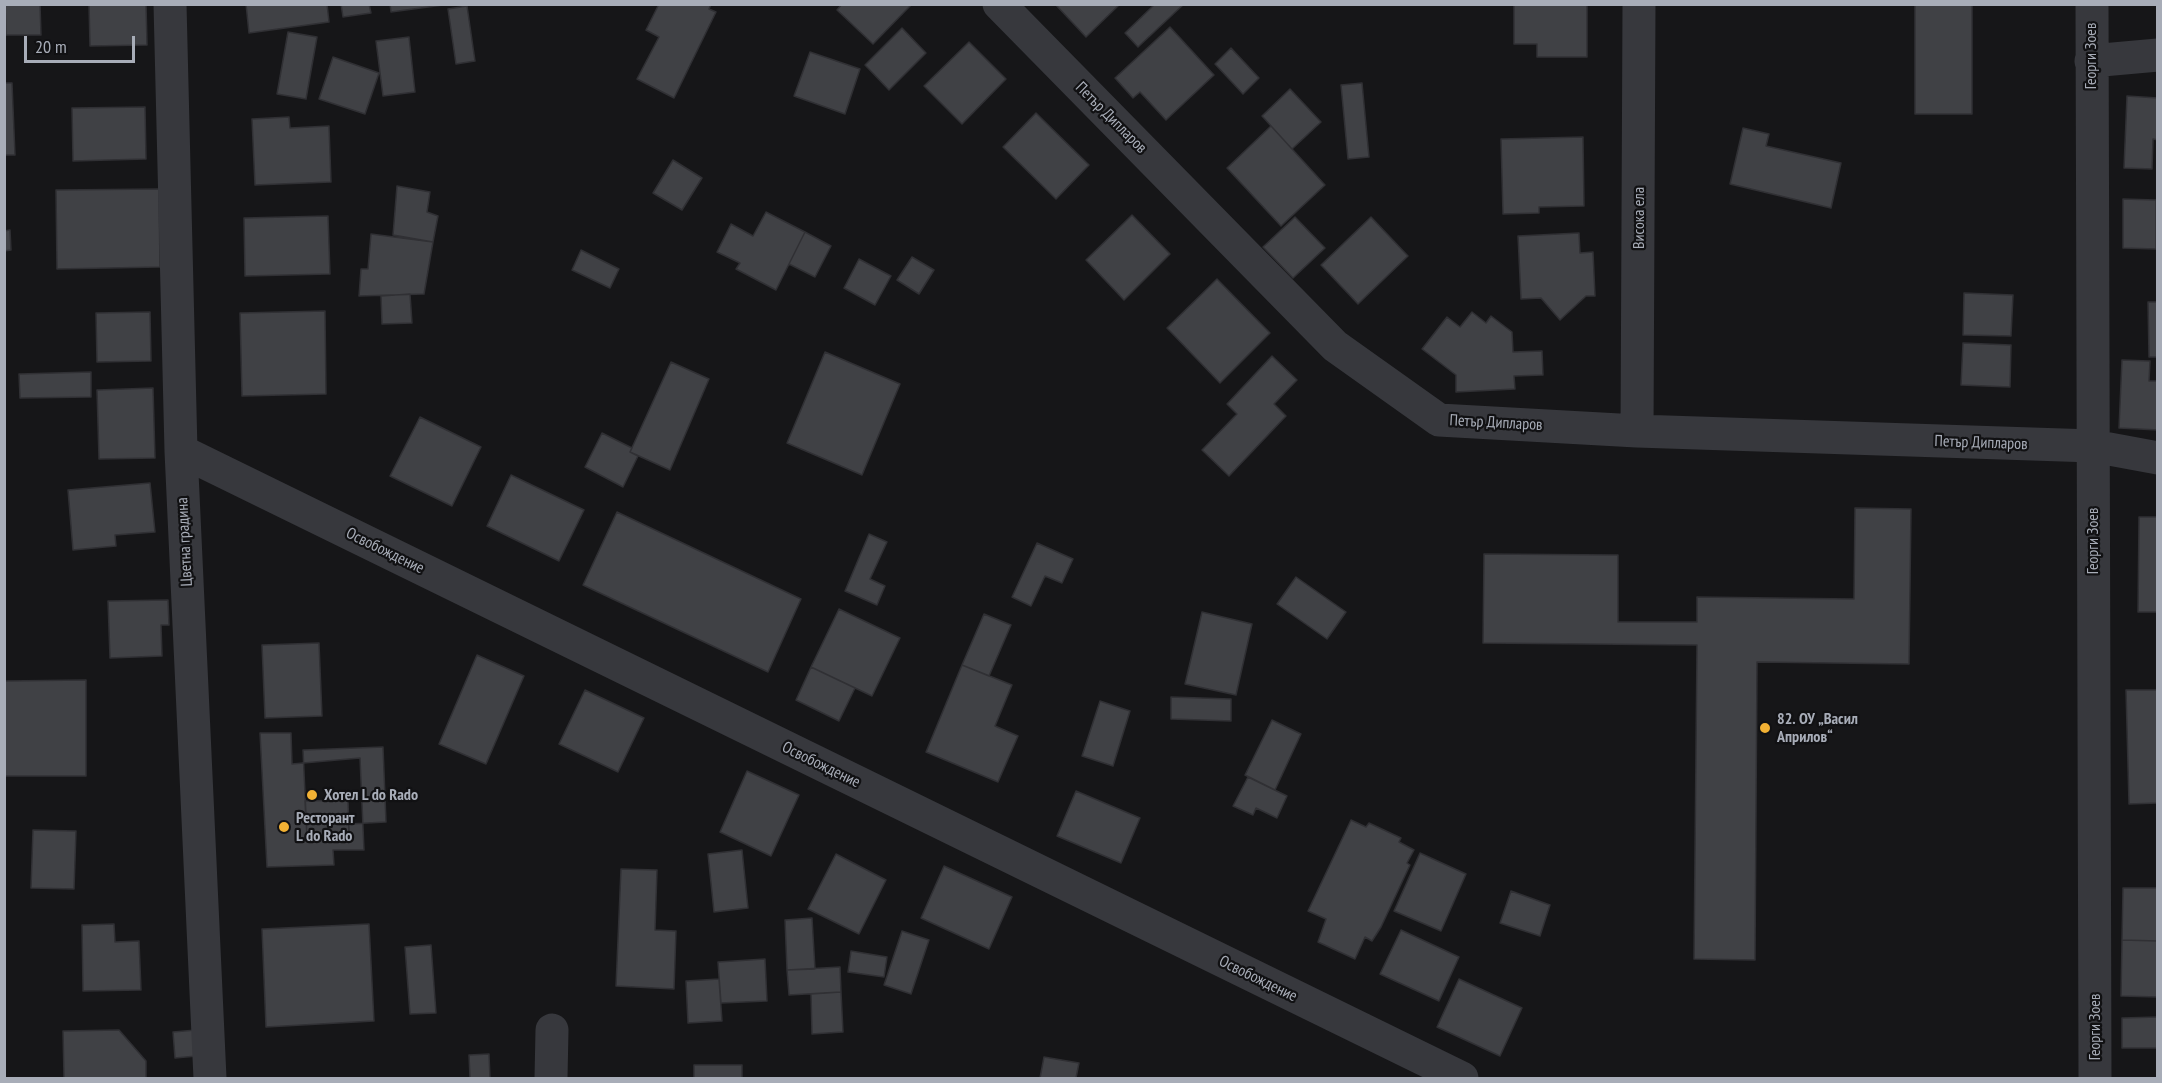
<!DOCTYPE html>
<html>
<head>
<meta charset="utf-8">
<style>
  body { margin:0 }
  #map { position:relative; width:2162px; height:1083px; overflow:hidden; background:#161618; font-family:"PT Sans Narrow",sans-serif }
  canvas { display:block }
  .frame { position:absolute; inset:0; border:6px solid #a8adb8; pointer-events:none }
  .scale { position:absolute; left:24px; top:36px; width:111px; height:27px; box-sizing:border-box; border:3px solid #a8adb8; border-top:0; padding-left:8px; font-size:18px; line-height:21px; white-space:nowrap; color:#a8adb8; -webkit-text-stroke:4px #111113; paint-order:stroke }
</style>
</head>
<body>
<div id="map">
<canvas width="2162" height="1083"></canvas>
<div class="frame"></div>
<div class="scale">20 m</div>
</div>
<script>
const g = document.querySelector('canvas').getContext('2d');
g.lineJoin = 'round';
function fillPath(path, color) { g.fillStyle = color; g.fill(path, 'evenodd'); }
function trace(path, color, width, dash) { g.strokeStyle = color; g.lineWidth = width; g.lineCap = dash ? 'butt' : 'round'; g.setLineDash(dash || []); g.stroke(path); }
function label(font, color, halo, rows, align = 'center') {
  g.font = font + ' "PT Sans Narrow",sans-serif'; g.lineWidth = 4.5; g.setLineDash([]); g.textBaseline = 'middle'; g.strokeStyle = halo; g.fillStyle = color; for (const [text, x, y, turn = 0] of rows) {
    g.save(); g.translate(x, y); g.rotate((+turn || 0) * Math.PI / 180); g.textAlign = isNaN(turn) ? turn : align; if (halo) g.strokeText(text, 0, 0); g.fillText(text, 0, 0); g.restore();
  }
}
const building = new Path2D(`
  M5,4H40L41,35H6Z
  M89,4H146L147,45L90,46Z
  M246,4H327L329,22L249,33Z
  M341,4H369L371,13L343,17Z
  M390,4H443V5L391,12Z
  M659,4H711L709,9L716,12L674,98L637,79L659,37L646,30Z
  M842,4H912L873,44L837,10Z
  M1055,4H1120L1086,37Z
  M1155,4H1184L1138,47L1125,33Z
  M1514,4H1587V57H1537V44H1514Z
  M1915,4H1972V114H1915Z
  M467,6L475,61L456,64L448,9Z
  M1170,27L1214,75L1166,120L1140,92L1133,98L1115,78Z
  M902,28L926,53L889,90L865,65Z
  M288,32L317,37L306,99L277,94Z
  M409,37L415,92L383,96L376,41Z
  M969,42L1006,79L962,124L924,86Z
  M1231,48L1259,78L1243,94L1215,64Z
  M810,52L860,69L845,114L794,96Z
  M333,57L379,73L365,114L319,99Z
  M4,83H12L15,155H4Z
  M1362,83L1369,157L1348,159L1341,85Z
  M1290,89L1321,122L1292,149L1262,116Z
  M2127,96L2158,98V140L2153,139L2152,169L2124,168Z
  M145,107L146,159L73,161L72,108Z
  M1036,113L1089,165L1056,199L1003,147Z
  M289,117L290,128L329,126L331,182L255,185L252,119Z
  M1271,126L1325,185L1281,226L1227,168Z
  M1743,128L1769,134L1766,146L1841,163L1831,208L1730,184Z
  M1583,137L1584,206L1539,207V213L1503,214L1501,139Z
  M673,160L702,178L682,210L653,193Z
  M397,186L430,192L427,212L438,216L433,242L393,235Z
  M159,189L160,267L57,269L56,190Z
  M2123,199L2156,200V249L2123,248Z
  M766,212L805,232L776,290L736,269L740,263L717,252L731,224L753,236Z
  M1132,215L1170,254L1124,300L1086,260Z
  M328,216L330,274L245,276L244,218Z
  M1295,217L1325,248L1293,278L1263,247Z
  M1371,217L1408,256L1358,304L1321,265Z
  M10,230L11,250L4,251V231Z
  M805,232L831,246L815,277L789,264Z
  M1579,233L1580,253L1593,252L1595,296H1586L1560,320L1541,298L1521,299L1518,236Z
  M371,234L433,242L424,294L359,296L361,269H368Z
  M581,250L619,269L610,288L572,270Z
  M912,257L934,270L919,294L897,280Z
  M859,259L891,276L875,305L844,288Z
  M1217,279L1270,333L1220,383L1167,328Z
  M1964,293L2013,295L2011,336L1963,335Z
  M410,294L412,323L382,324L381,296Z
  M2148,302H2158V357H2149Z
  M325,311L326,394L242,396L240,313Z
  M150,312L151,361L97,362L96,313Z
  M1472,312L1486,323L1491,316L1512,332L1513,352L1542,351L1543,375L1514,376L1515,389L1456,392V375L1422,349L1447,317L1460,327Z
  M1963,343L2011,345L2010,387L1961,385Z
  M825,352L900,384L862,475L787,443Z
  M1272,356L1297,380L1274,404L1286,416L1229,476L1202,450L1237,414L1227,404Z
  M2122,360L2150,361L2149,381H2158V430L2119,428Z
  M671,362L709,379L670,470L630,452Z
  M91,372V397L20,398L19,374Z
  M153,388L155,458L99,459L97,390Z
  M420,417L481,447L452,506L390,476Z
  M602,433L632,448L630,452L638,456L623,487L585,467Z
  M511,475L584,510L559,561L487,526Z
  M150,483L155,532L115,535L116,546L73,550L68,490Z
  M1855,508L1911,509L1909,664L1757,662L1755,960L1694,959L1697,645L1483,643L1484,554L1618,555V622H1697V597L1854,599Z
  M617,512L801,599L768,672L583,585Z
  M2139,517H2158V612H2138Z
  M869,534L887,542L870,579L885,586L877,605L845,591Z
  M1037,543L1073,559L1062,583L1045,576L1031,606L1012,597Z
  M1296,577L1346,612L1327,639L1277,604Z
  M168,600L169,625H161L162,656L110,658L108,601Z
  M839,609L900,638L872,696L811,667Z
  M1202,612L1252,624L1236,695L1185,684Z
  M984,614L1011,625L989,676L962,665Z
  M319,643L322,716L265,718L262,645Z
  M477,655L524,676L486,764L439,744Z
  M962,665L1012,685L995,726L1018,736L998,782L926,752Z
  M811,667L855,688L839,721L796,700Z
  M86,680V776H4V681Z
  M585,690L644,718L618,772L559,744Z
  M2126,690H2158V803L2129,804Z
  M1171,697L1231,699V721L1171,719Z
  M1100,701L1130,711L1113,766L1082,756Z
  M1272,720L1301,734L1275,790L1245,775Z
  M260,733H291L292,764L360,758L364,850H333L334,865L267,867Z
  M383,747L386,822L349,824V835L307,837L303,750Z
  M747,771L799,795L771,856L720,832Z
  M1248,777L1287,796L1277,818L1256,808L1253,815L1233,806Z
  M1076,791L1140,818L1121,863L1057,836Z
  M348,800L349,835L307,837L305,801Z
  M1351,820L1366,827L1369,823L1401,838L1399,842L1414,850L1407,863L1410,865L1381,927L1372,941L1365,937L1355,959L1318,942L1326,919L1308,911Z
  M33,830L76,831L74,889L31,888Z
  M742,850L748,908L714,912L708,854Z
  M1420,853L1466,874L1441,931L1394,911Z
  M836,854L886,880L859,934L808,909Z
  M944,866L1012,897L989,949L921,918Z
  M621,869L657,870L655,930L676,931L674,989L616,986Z
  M2123,888H2158V941L2122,940Z
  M1511,891L1550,905L1540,936L1500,923Z
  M812,918L815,969L787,970L785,920Z
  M114,924L115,942L139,941L141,990L83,991L82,925Z
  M369,924L374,1021L266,1027L262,929Z
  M1401,930L1459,957L1439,1001L1380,974Z
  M902,931L929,940L911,994L884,985Z
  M2122,940L2158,941V997L2121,996Z
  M431,945L436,1013L410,1014L405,947Z
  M851,951L887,957L884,977L848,972Z
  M765,959L767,1001L721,1003L718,962Z
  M840,967L841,992L789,995L787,970Z
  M719,979L722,1021L688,1023L686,981Z
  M1459,979L1522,1008L1500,1056L1437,1027Z
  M841,992L843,1032L812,1034L811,994Z
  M2158,1017V1048H2122V1018Z
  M119,1030L146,1061V1078H64L63,1031Z
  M196,1030L197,1056L175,1058L173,1032Z
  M489,1054L490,1078H470L469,1055Z
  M1044,1057L1079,1063L1076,1078H1040Z
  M694,1065H742V1078H694Z`);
const minor = new Path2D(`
  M170,4L181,451L210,1078
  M999,4L1335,346L1439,420L1637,431L2093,446L2158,458
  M2092,4L2095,1078
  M2091,61L2158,55
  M1637,431L1639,4
  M181,451L1462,1078
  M551,1078L552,1030`);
const markers = [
  [1765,728,6,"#f2b134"],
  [312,795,6,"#f2b134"],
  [284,827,6,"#f2b134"]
];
const streetNames = [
  ["Георги Зоев",2091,56,-90],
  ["Петър Дипларов",1111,118,45],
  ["Висока ела",1639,218,-90],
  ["Петър Дипларов",1496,423,3],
  ["Петър Дипларов",1981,443,2],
  ["Георги Зоев",2093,541,-90],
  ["Цветна градина",185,542,-93],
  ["Освобождение",385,551,26],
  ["Освобождение",821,765,26],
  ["Освобождение",1258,979,26],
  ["Георги Зоев",2095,1027,-90]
];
const poiNames = [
  ["82. ОУ „Васил",1777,719],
  ["Априлов“",1777,737],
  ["Хотел L do Rado",324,795],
  ["Ресторант",296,818],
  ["L do Rado",296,836]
];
fillPath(building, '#404145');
trace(building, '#303034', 1.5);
trace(minor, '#37383d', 33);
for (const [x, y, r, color] of markers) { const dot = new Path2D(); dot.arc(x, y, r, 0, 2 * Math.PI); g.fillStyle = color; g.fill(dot); trace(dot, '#111113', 2); }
label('16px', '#a8adb8', '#111113', streetNames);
label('bold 16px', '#a8adb8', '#111113', poiNames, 'left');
</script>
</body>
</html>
